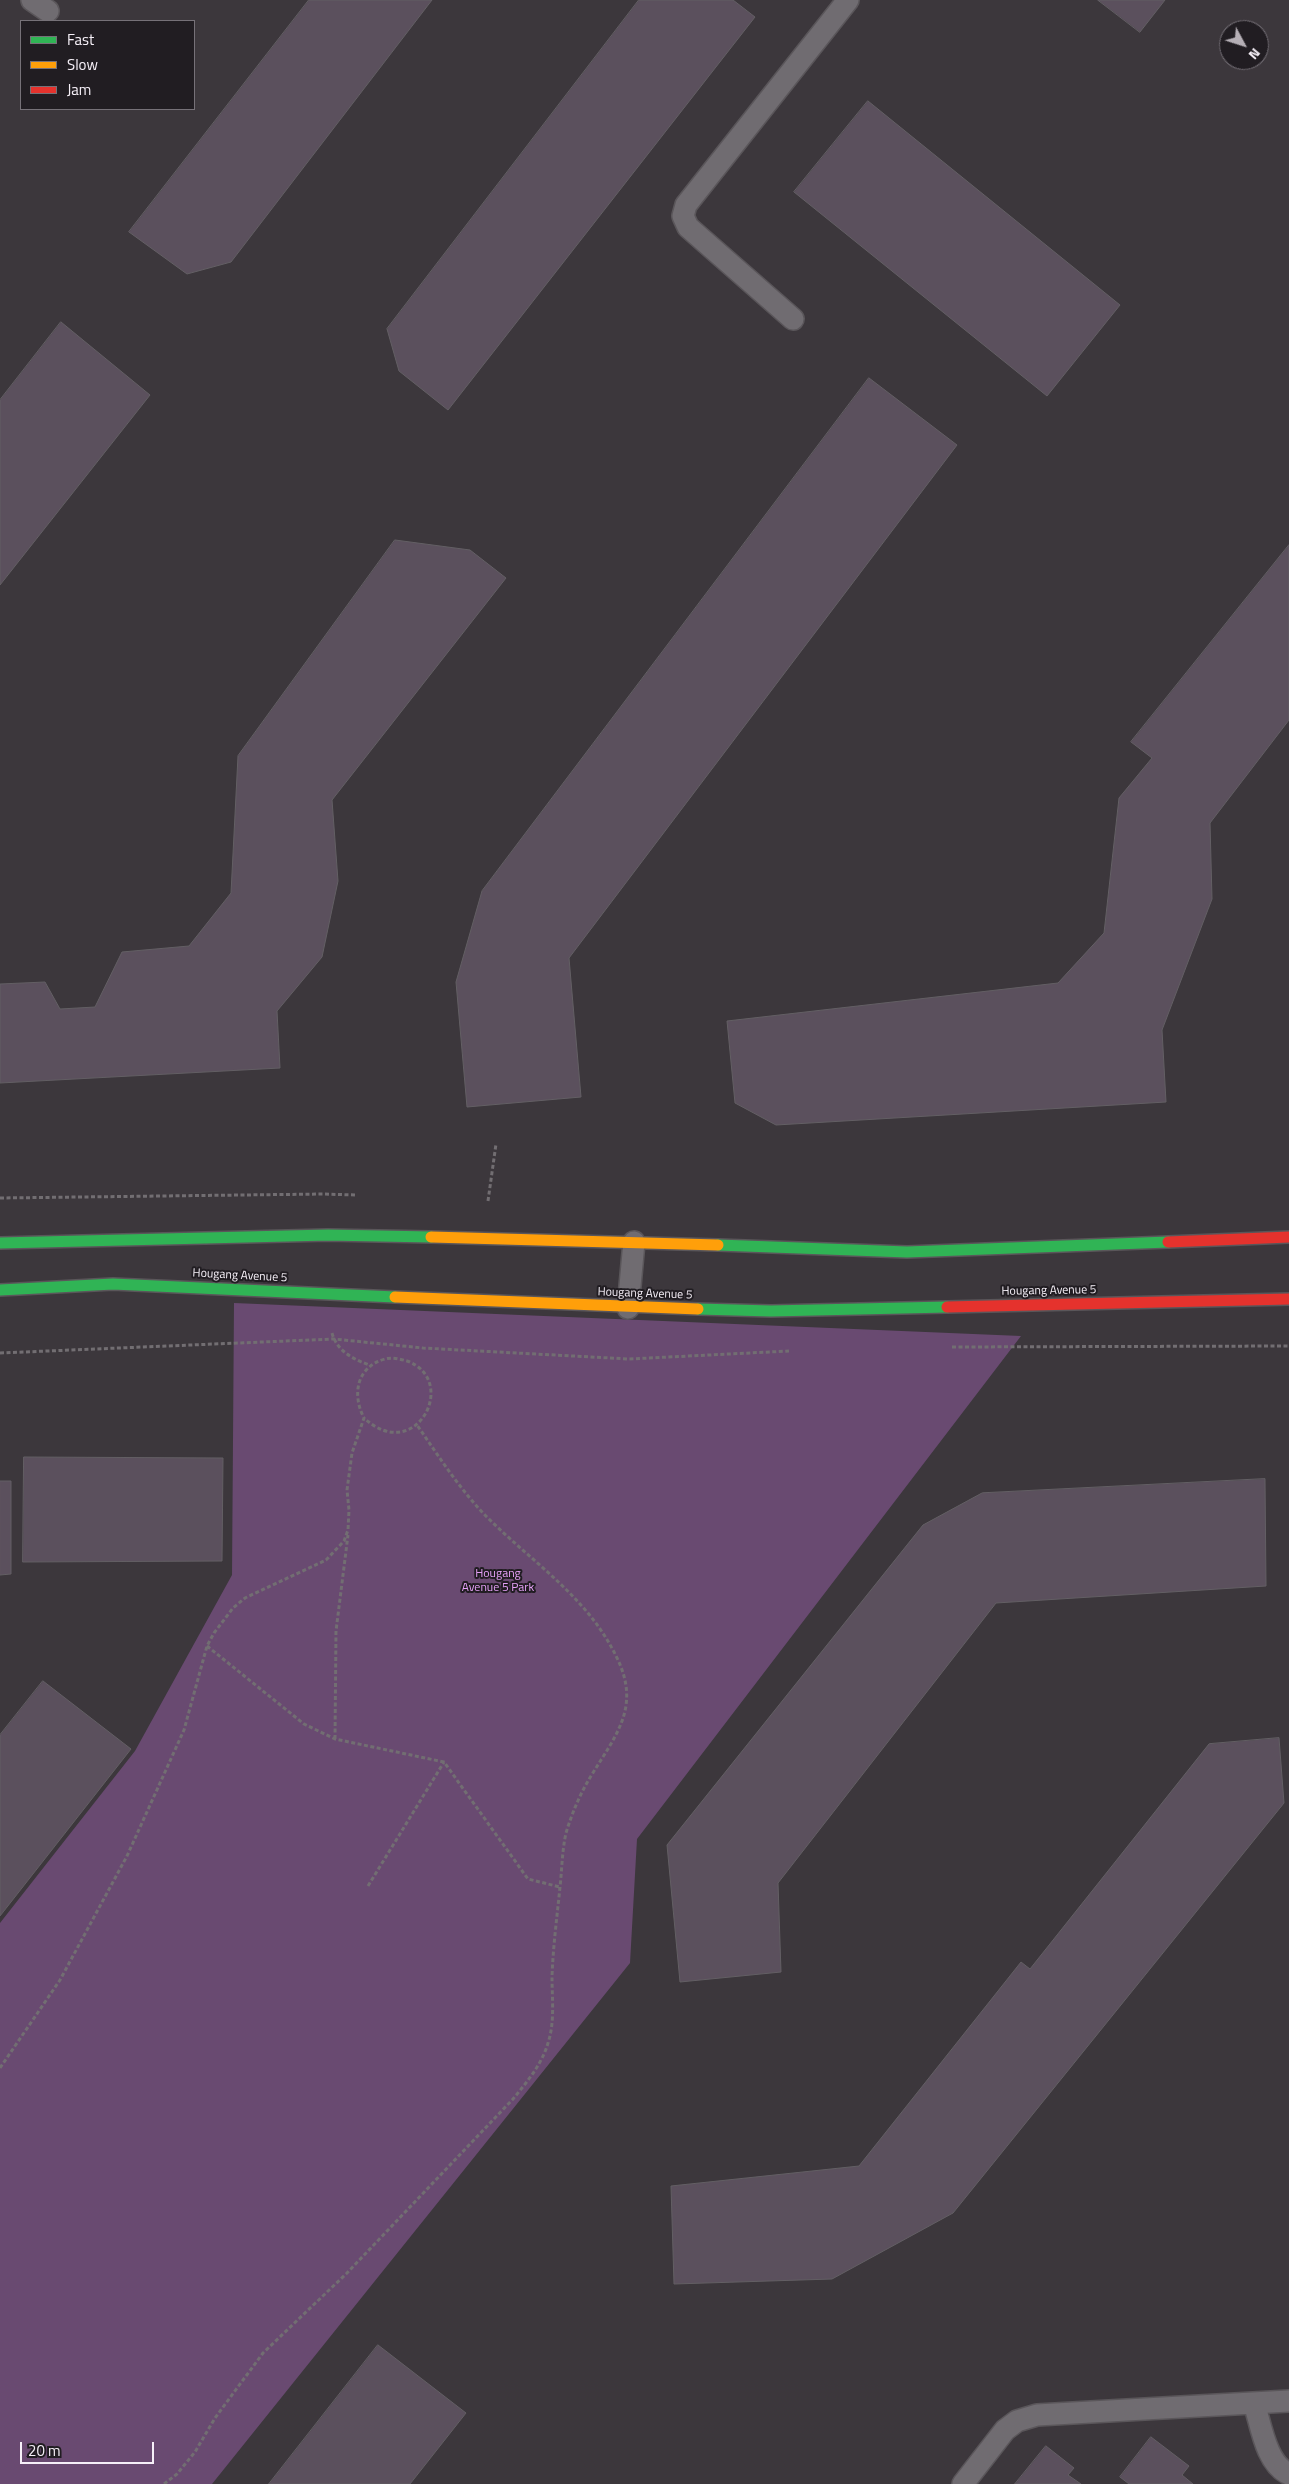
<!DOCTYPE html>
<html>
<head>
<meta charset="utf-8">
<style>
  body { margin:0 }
  #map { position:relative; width:1289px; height:2484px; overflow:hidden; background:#3c373c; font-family:"Titillium Web",sans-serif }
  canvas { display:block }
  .legend { position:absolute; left:20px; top:20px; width:175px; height:90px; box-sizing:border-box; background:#211d22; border:1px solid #767178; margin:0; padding:6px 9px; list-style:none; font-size:15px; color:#f6f0f8 }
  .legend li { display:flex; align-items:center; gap:10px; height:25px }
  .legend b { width:25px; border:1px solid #767178 }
  .north { position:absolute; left:1219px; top:20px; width:50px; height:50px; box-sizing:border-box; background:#211d22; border:1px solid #767178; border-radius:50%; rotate:130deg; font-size:14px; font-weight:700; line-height:20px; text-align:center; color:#f6f0f8 }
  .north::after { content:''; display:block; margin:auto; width:18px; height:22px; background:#b5afb6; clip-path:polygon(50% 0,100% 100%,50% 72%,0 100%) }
  .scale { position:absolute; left:20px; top:2442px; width:134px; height:22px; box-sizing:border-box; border:2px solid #f6f0f8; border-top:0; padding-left:6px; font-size:15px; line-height:18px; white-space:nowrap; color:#f6f0f8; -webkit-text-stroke:4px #211d22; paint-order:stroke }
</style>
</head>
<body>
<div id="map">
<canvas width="1289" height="2484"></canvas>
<ul class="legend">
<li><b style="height:6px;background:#30b455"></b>Fast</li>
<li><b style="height:6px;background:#ff9f0a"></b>Slow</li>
<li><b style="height:6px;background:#e5322d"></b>Jam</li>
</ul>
<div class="north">N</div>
<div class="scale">20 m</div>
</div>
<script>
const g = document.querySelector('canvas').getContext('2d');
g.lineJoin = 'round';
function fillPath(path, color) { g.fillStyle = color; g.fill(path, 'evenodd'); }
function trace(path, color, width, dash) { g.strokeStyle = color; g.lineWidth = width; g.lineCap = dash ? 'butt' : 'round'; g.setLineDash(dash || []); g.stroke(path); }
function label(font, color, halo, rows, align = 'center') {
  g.font = font + ' "Titillium Web",sans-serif'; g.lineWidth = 4; g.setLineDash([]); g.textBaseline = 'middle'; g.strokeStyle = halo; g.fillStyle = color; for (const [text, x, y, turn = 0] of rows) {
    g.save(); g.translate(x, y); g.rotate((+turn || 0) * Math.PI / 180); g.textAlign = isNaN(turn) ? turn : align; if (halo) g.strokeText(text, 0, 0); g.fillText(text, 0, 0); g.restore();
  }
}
const green = new Path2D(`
  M234,1303L1021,1336L637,1839L630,1963L212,2484H0V1923L135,1751L232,1575Z`);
const building = new Path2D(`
  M309,0H432L231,262L187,274L129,232Z
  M639,0H733L755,17L448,410L399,371L387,329Z
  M1098,0H1165L1140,32Z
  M868,101L1120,305L1047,396L794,192Z
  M61,322L150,395L0,585V400Z
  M869,378L957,445L569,958L581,1097L467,1107L456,982L482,891Z
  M395,540L470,550L506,578L332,800L338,881L322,957L277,1011L280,1068L0,1083V984L45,982L60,1009L95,1007L122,952L189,946L231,893L238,756Z
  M1289,545V720L1210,823L1212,899L1162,1030L1166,1102L776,1125L735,1103L727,1021L1058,983L1104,933L1119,798L1152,758L1131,742Z
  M24,1457L223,1458L222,1561L23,1562Z
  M1265,1479L1266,1586L996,1603L778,1883L781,1972L680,1982L667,1845L923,1525L982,1493Z
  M0,1481H11V1574L0,1575Z
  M43,1681L131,1749L0,1916V1735Z
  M1279,1738L1284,1803L953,2213L832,2279L674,2284L671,2186L859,2166L1021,1962L1030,1969L1209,1744Z
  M378,2345L466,2413L410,2484H269Z
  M1151,2437L1189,2466L1182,2475L1193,2484H1129L1120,2477Z
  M1046,2446L1074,2468L1068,2475L1081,2484H1015Z`);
const path = new Path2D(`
  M0,1198L323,1194L356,1195
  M488,1201L496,1144
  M332,1333C337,1352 355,1360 372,1366
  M952,1347L1289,1346
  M0,1353L334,1339L423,1348L629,1359L789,1351
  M207,1646L304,1724L335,1739L444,1762L528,1879L560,1887
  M335,1739L336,1631L348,1535
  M368,1886L444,1762
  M0,2068L60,1980L127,1856L184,1730L207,1646L214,1633L233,1608L245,1598L326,1560L344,1541L348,1530L349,1510L347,1490L352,1453L364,1418C352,1395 356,1367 385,1359C392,1357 400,1359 407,1361C460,1380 416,1466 364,1418
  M164,2484L177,2474L195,2452L215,2418L263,2353L347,2273L513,2099C527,2082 542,2064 548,2043C555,2022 552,1998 552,1977C553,1947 557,1917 560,1887C562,1869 562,1851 566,1833C572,1813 580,1794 591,1776C616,1735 641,1707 617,1658C589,1599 536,1565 491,1521C462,1493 440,1458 417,1425`);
const lane = new Path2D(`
  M32,0L48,11
  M793,319L688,227L683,216L686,205L848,0
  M628,1308L634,1242
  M1254,2403C1261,2425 1266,2464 1289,2474
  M963,2484L1005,2430L1017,2421L1037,2415L1289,2401`);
const fast = new Path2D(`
  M0,1243L328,1235L431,1237
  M718,1245L907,1252L1168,1242
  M0,1290L113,1284L395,1297
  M698,1309L771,1311L947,1307`);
const slow = new Path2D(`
  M431,1237L718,1245
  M395,1297L698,1309`);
const jam = new Path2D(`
  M1168,1242L1289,1237
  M947,1307L1289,1299`);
const streetNames = [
  ["Hougang Avenue 5",240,1276,3],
  ["Hougang Avenue 5",1049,1291,-1],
  ["Hougang Avenue 5",645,1294,2]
];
const parkNames = [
  ["Hougang",498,1574],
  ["Avenue 5 Park",498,1588]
];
fillPath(green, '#694a71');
fillPath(building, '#5b505d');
trace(building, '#635f64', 1);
trace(lane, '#5a565a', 24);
trace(fast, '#5a565a', 14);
trace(slow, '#5a565a', 14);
trace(jam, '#5a565a', 14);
trace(path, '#726e72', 3, [4, 2.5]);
trace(lane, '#706c71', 21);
trace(fast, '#30b455', 11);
trace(slow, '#ff9f0a', 11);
trace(jam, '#e5322d', 11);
label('12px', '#f6f0f8', '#211d22', streetNames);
label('12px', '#e6a1f8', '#211d22', parkNames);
</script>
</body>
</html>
